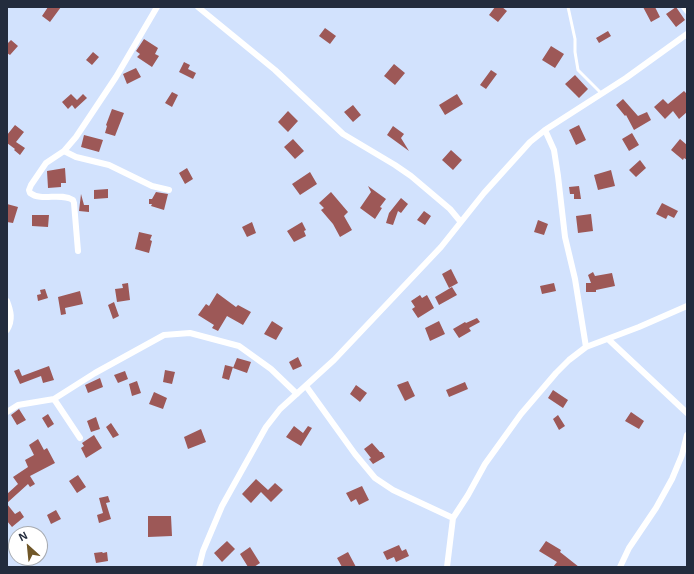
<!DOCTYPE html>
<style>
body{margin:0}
#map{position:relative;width:694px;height:574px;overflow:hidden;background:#d2e2fd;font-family:Helvetica,sans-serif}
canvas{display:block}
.frame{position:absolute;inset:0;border:8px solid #232c3d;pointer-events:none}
.north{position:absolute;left:8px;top:526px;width:40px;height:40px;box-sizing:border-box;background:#fff;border:1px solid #a7abb1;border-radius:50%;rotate:333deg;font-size:11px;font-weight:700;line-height:16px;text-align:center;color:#232c3d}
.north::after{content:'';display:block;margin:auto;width:14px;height:18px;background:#705728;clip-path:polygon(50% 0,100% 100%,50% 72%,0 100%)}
</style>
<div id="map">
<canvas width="694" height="574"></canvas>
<div class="frame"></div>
<div class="north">N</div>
</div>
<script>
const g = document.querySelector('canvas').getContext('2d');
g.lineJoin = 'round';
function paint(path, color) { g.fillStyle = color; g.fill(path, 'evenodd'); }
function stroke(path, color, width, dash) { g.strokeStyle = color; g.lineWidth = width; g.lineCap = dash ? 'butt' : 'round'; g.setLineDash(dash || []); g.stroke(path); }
paint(new Path2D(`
 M48,7H61L50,22L42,16Z
 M495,7H502L507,11L498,22L489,15Z
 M643,7H655L660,17L651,22Z
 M676,7L685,20L676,27L666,14Z
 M325,28L336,36L330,44L319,36Z
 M608,31L611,36L599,43L596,38Z
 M144,39L158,48L155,54L159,56L152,67L137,57L140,54L136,51Z
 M11,40L18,46L10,55L7,53V44Z
 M551,46L564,54L555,68L542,60Z
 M93,52L99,57L92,65L86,60Z
 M184,62L190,65L188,69L196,73L193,79L179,72Z
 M394,64L405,73L395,85L384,76Z
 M136,68L141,77L127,84L123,74Z
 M491,70L497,74L486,89L480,85Z
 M575,75L588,89L579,98L565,84Z
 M684,91L687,94V112L679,119L673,111L665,119L654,107L663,99L668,104Z
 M172,92L178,95L172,107L165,103Z
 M71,94L77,100L83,94L87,98L75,109L72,105L68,109L62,102Z
 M457,94L463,104L445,115L439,105Z
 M623,99L638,116L647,112L651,120L634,130L626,115L625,116L616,105Z
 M353,105L361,115L353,122L344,112Z
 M112,109L124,113L115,136L105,133L107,126L106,125Z
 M288,111L298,121L288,132L278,122Z
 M15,125L24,132L16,142L25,148L20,155L14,150L15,149L7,143V135Z
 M579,125L586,140L576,145L569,130Z
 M393,126L404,134L401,138L409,151L387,135Z
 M632,133L639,145L629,151L622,139Z
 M84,135L103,140L99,152L81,147Z
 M293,139L304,151L295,159L284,147Z
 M680,139L687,145V160L684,158L683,160L671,150Z
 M451,150L462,160L453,170L442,160Z
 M640,160L646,168L636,177L629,170Z
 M65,168L66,183H61V187L48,188L47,171Z
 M187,168L193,179L185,184L179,173Z
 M611,170L615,186L598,190L594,175Z
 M310,172L317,184L300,195L292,184Z
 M368,186L386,199L380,207L382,208L375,219L360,208L371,192Z
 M579,186L581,199H574V194H570L569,187Z
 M108,189V198L94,199V190Z
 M156,192L168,194L164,210L151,206L152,204H149V199H152Z
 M331,192L348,212L344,216L352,230L340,237L333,224L321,210L324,208L319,203Z
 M81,194L84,205H89V212L79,211Z
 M401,198L408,204L401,213L398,211L393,225L386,223L389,213Z
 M662,203L678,211L674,218L668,215L666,219L656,214Z
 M7,204L18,207L13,223L7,222Z
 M424,211L431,216L425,225L417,220Z
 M591,214L593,231L578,233L576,216Z
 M32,215H49L48,227L32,226Z
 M538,220L548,224L544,235L534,232Z
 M252,222L256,233L247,237L242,227Z
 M302,222L306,230L304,231L306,236L294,242L287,231Z
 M139,232L152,235L150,240L152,241L149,253L135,249Z
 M451,269L458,283L449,288L442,274Z
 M593,272L595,276L612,273L615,286L596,290V292H586V283H591L588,275Z
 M128,283L130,300L117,302L115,289L123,288L122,284Z
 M554,283L556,291L542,294L540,286Z
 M452,287L457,295L439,305L435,297Z
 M45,289L48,298L38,301L37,295L41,294L40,290Z
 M80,291L83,304L65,308L66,314L61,315L58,297Z
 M217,293L236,307L238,305L251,312L243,325L227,316L218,331L212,328L214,325L198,315L206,304L209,306Z
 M420,295L422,298L427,295L434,308L418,318L412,309L415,307L411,301Z
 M114,302L119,316L113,319L108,305Z
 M477,318L480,322L469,328L471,331L459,338L453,329L465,322L466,323Z
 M272,321L283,328L276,340L264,334Z
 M439,321L445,334L430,341L425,328Z
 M298,357L302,366L293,370L289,362Z
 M237,358L251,362L247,373L233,368Z
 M225,365L233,367L229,380L222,378Z
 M49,366L54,380L43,383L41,376L20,384L14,371L19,369L22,376Z
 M165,370L175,372L172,384L163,382Z
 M125,371L128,379L118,383L114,375Z
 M100,378L103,387L88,393L85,385Z
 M137,381L141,393L132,396L129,384Z
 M408,381L415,396L405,401L397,385Z
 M465,382L468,389L449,397L446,390Z
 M356,385L367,393L360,402L350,394Z
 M553,390L568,400L563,408L548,398Z
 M154,392L167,398L163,409L149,404Z
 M19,409L26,420L17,425L11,415Z
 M631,412L644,421L639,429L625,421Z
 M48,414L54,424L48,428L42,418Z
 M558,415L565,426L559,430L553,419Z
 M96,417L100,429L91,432L87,421Z
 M111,423L119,435L113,438L106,427Z
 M294,426L303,433L308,426L312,428L301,446L286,437Z
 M201,429L206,442L188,449L184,437Z
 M94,435L102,448L86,458L81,448L84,446L82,443Z
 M38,439L44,450L47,448L55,463L30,476L35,484L30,487L28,484L7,503V494L18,484L13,477L28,467L25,460L34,455L29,445Z
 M372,443L380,452H382L385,457L373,464L369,459L371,458L364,449Z
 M78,475L86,487L77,493L69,481Z
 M256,479L268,490L275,483L283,490L271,502L261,492L251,503L242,494Z
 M362,486L369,500L359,505L356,499L351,502L346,493Z
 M108,496L110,502L106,503L111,519L99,523L97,515L103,513L99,498Z
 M7,504L15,514L20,511L24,517L12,527L7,521Z
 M56,510L61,519L51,524L47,515Z
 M148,516H171L172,536L148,537Z
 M227,541L235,549L222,562L214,553Z
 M546,541L561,550L560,552L579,567H553L557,562L539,551Z
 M399,545L402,551L406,549L409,556L396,562L394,557L387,560L383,552Z
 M250,547L260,563L254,567H248L240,554Z
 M102,552L103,553L107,552L108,561L96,563L94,553Z
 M348,552L356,567H342L337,558Z`), '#9d5857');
stroke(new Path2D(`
 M568,7L575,39V52L578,70L601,93`), '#fff', 3);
stroke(new Path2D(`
 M198,7L275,70L343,134L395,165L411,176L450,209L460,221
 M684,7L687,11
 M545,130L554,150L558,176L565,237L575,279L586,347
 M64,151L76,157L109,165L152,186L169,190
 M78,251L74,203L73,200C60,192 42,202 30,193L29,190L31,185L46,163L64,151L76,137L116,77L157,7
 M7,301C11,311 13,320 7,330
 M608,339L687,413
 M306,386L355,454L375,478L393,490L453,518
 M54,399L80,438
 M7,412L18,405L54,399L95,373L164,335L190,333L239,346L271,369L297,394
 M199,567L203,551L222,506L266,427L280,409L334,360L441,247L484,193L530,142L545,130L626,78L687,34
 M447,567L453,518L468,495L485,464L521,414L556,373L569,360L586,347L639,327L687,306
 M620,567L629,548L656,508L672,479L682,455L687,435`), '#fff', 6);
</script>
